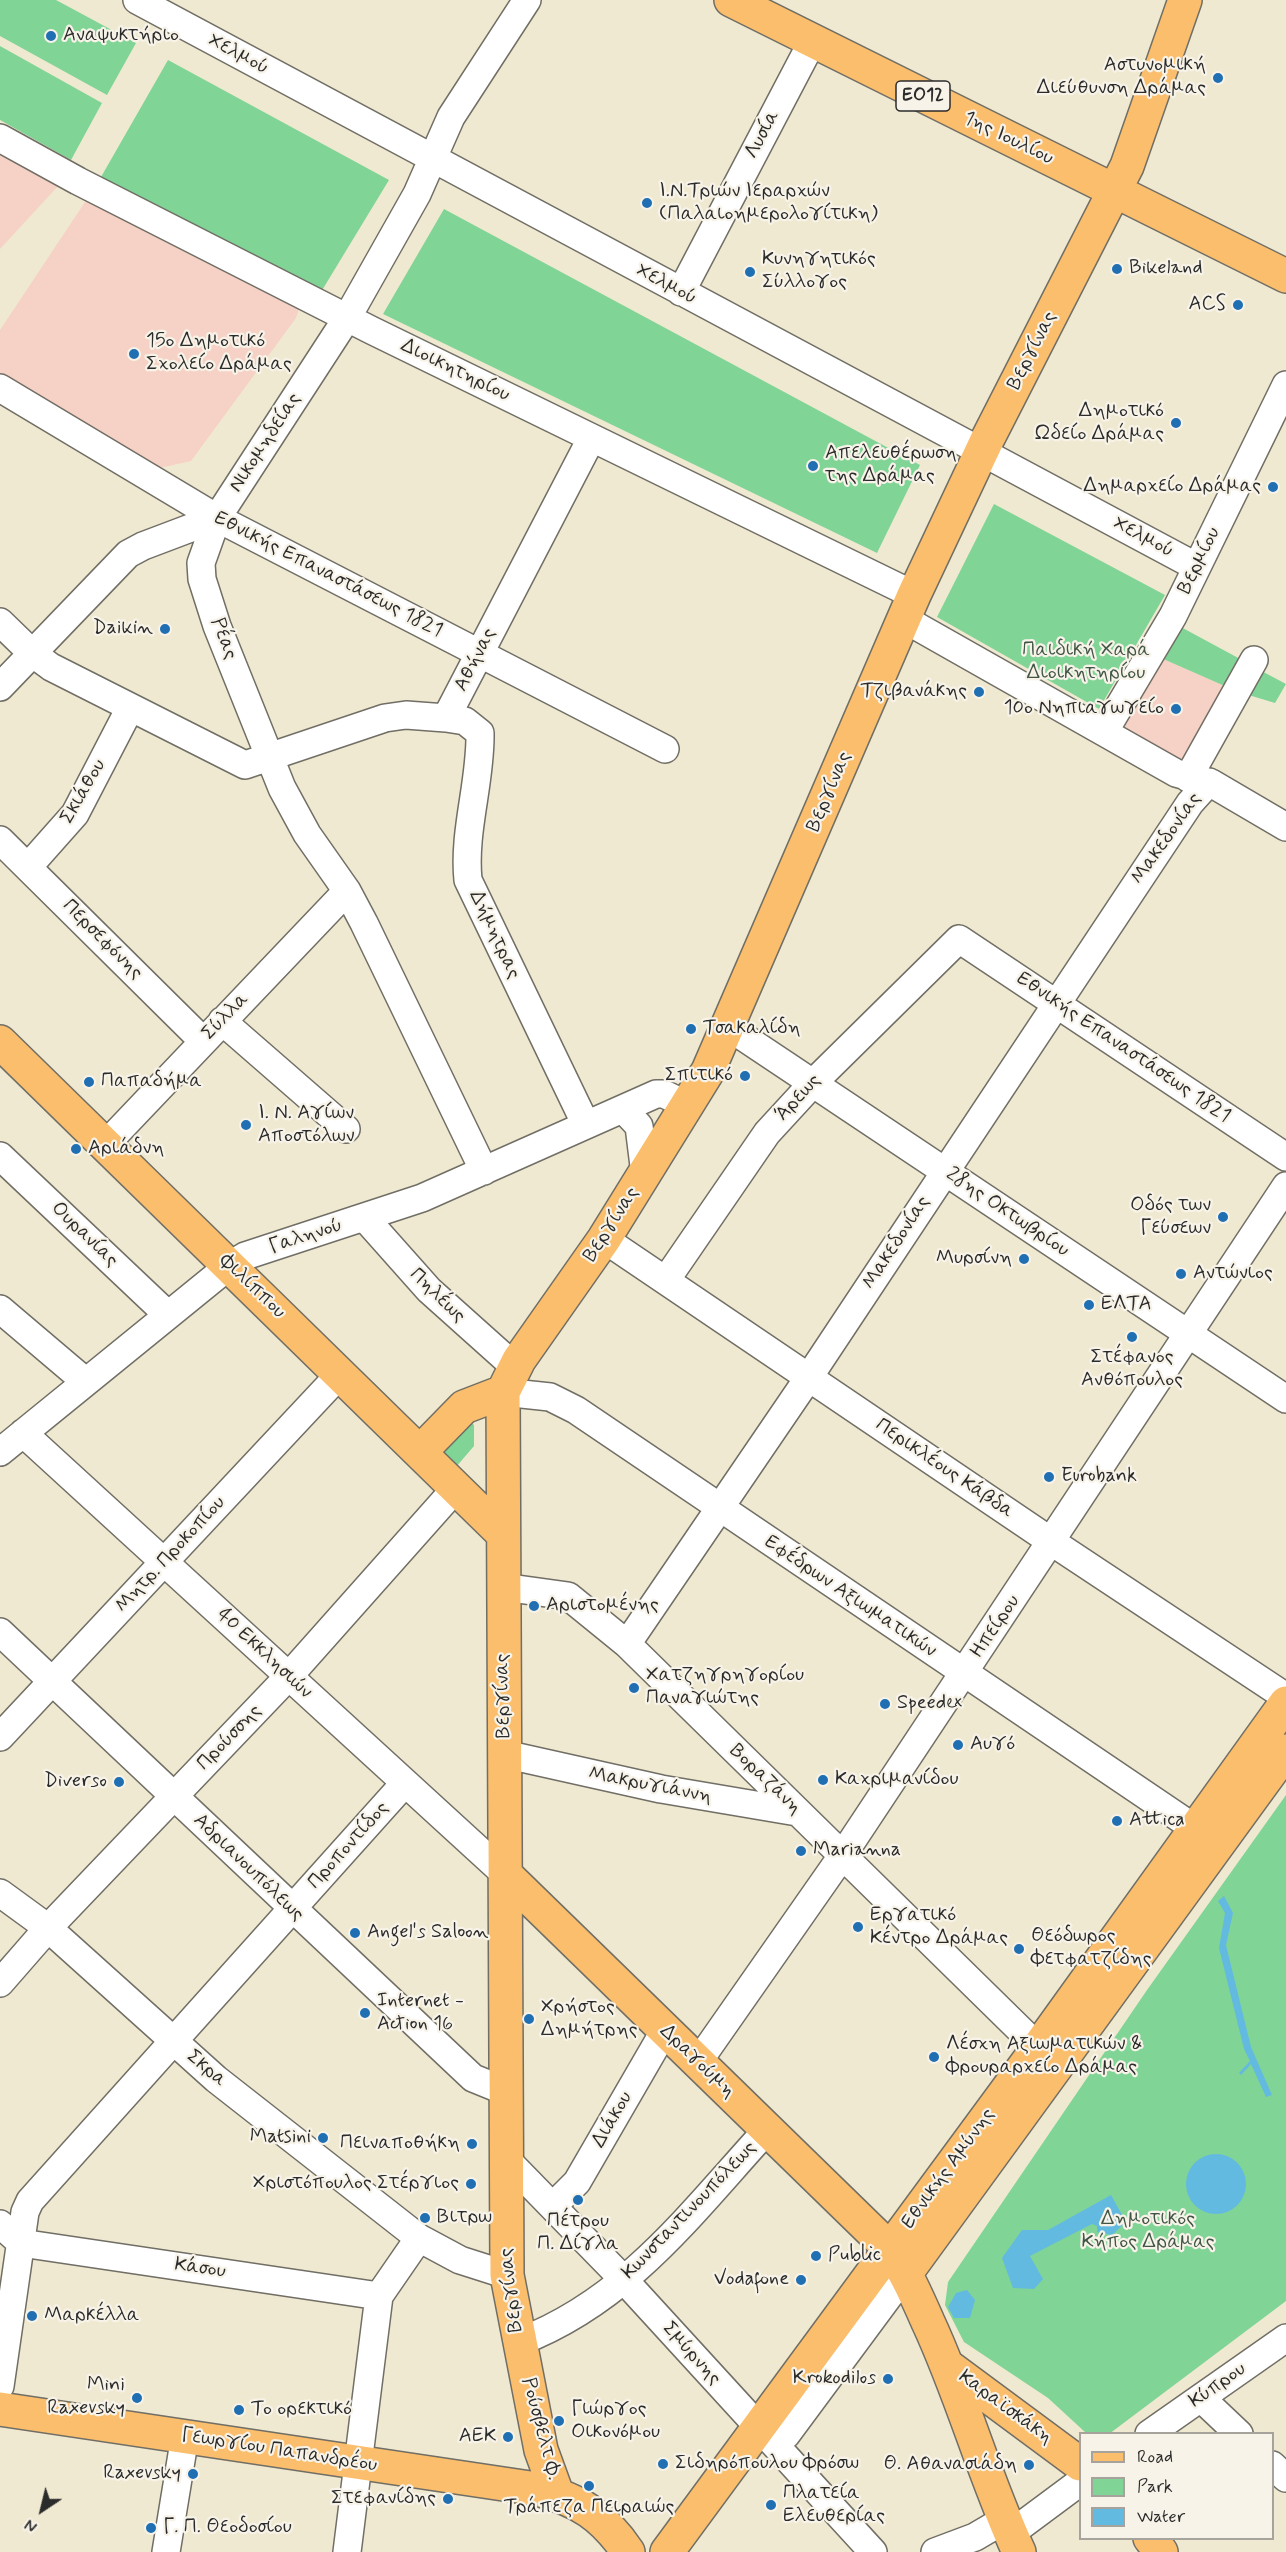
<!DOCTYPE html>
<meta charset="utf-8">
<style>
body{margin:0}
#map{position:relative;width:1286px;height:2552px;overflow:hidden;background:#f0e9d1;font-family:Mynerve,sans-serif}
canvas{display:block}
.legend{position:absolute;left:1079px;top:2432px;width:195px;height:108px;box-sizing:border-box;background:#f7f3e8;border:2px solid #a5a39c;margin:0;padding:8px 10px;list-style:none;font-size:18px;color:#2b2b2b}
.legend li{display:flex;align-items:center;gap:12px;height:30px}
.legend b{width:30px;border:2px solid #a5a39c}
.north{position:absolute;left:12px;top:2480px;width:60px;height:60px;-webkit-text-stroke:4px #f7f3e8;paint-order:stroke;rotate:215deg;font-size:16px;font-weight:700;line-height:24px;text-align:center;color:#2b2b2b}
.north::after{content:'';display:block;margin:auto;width:21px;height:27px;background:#2b2b2b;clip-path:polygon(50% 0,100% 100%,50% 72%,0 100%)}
</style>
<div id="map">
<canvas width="1286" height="2552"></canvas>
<ul class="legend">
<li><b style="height:8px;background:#fabe6d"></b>Road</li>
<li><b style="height:16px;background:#80d496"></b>Park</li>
<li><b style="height:16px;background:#63bae0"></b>Water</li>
</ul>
<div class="north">N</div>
</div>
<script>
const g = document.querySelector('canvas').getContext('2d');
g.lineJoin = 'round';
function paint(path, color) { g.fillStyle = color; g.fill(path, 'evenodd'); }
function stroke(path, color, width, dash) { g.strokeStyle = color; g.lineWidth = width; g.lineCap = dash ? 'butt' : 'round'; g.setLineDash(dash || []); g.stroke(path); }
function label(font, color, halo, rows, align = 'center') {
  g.font = font + ' Mynerve,sans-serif'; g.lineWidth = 4.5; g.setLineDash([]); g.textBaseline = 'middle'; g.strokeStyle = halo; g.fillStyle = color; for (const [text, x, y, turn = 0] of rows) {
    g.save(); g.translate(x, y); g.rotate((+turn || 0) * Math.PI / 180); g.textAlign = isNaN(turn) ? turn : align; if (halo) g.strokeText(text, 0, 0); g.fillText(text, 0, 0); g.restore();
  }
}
paint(new Path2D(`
 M0,151L60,184L0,249Z
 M87,199L300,306L296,318L191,461L146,471L0,379V330Z
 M1161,658L1232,689L1187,769L1119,729Z`), '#f6d1c5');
paint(new Path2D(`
 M0,0H56L136,43L107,95L0,36Z
 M0,46L102,103L71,160L0,120Z
 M168,60L389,180L321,292L101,177Z
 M444,209L920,465L877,553L383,314Z
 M994,504L1165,595L1099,709L937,617Z
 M1179,626L1242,660L1227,687L1161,658Z
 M1256,668L1286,684L1275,703L1242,693Z
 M465,1417L474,1425V1446L456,1467L436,1448Z
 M1286,1795V2301L1109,2434L1086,2433L1048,2398L964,2342L945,2305L948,2282L1147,1990Z`), '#80d496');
paint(new Path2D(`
 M1224,1896L1233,1913L1226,1945L1251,2047L1272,2095L1266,2097L1251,2064L1241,2075L1239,2073L1250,2061L1244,2049L1219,1948L1225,1913L1218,1901Z
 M1186 2184a30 30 0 1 1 60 0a30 30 0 1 1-60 0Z
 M1111,2195L1126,2222L1112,2235L1097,2232V2226L1092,2224L1030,2256L1043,2279L1034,2289L1013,2288L1002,2258L1022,2230H1048Z
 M967,2290L975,2300L970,2318H954L948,2307L956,2293Z`), '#63bae0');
const minor = new Path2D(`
 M137,0L1197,567
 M0,138L78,181L371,330L914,595
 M681,292L812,42
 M0,388L217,518L665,749
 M904,619L1176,773L1211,783L1286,827
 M0,622L32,653L51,667L245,765L385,718L406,715L446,718L591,439
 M0,687L128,554L143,546L217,518
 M446,718L465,721L480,733C481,782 463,831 468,880L586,1125
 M1104,732L1173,616L1286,385
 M1188,778L1254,660
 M0,840L203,1041
 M28,867L75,814L130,708
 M222,1021L346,1129
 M727,1026L1286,1399
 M623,1109L639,1126L645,1174
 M106,1144L347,891
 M0,1156L168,1315
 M484,1171L364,923L347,891L307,834L282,788L217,626L202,579L201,563L217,518L347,318L417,194L451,117L527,0
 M365,1218L429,1290L515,1367
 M604,1239L1052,1542L1286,1697
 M666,1280L767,1133L813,1083L959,939L1286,1157
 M0,1309L86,1382
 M503,1392L550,1397L576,1410L1212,1840
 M23,1433L505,1874
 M0,1452L230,1265L245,1256L422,1198L656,1094H664L689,1106
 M503,1587L568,1596L627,1644L1052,2061
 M0,1632L473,2078L505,2091
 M627,1644L809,1377L1190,803L1209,782
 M0,1737L341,1373
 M504,1754L661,1789L797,1812
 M0,1893L48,1928L216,2079L419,2238L460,2260L507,2275
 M0,1983L48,1928L288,1677L456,1488
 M698,2062L842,1856L1286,1186
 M505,2158L625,2281L873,2552
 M554,2205L577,2182L665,2030
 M0,2224L21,2243L379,2296
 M519,2342C627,2301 691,2213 767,2130
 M0,2386L25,2212L30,2201L404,1784
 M1201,2398L1239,2434
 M758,2428L786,2435L906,2273
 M1149,2434L1286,2338
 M1272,2465L1286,2478
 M1010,2534L1080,2482
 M166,2552L185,2436
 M347,2552L379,2296L419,2238
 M935,2552L975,2537L1004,2520`);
const major = new Path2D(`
 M731,0L1286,276
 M0,1042L502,1533
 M420,1452L464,1407L503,1392
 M505,1874L890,2249C906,2272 917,2297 928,2322C963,2397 984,2477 1019,2552
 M906,2273L1286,1751
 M949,2367L1080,2464
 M0,2409L537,2489C579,2500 603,2515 628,2552
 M557,2494L541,2450L507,2275L503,1392L519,1360L604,1239L708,1071L914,595L987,440L1127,166L1185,0
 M1150,2538L1161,2552
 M667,2552L1038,2048L1286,1703`);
stroke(minor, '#706e65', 30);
stroke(major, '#706e65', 36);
stroke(minor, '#fff', 27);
stroke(major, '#fabe6d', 33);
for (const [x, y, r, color] of [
 [51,36,6,"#1f6fb2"],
 [1218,78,6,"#1f6fb2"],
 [647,203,6,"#1f6fb2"],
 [1117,269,6,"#1f6fb2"],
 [750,272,6,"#1f6fb2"],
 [1238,305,6,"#1f6fb2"],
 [134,354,6,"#1f6fb2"],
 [1176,423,6,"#1f6fb2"],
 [813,466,6,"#1f6fb2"],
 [1273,487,6,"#1f6fb2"],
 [165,629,6,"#1f6fb2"],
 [979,692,6,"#1f6fb2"],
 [1176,709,6,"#1f6fb2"],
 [691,1029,6,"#1f6fb2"],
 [745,1076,6,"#1f6fb2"],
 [89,1082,6,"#1f6fb2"],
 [246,1125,6,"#1f6fb2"],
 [76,1149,6,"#1f6fb2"],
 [1223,1217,6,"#1f6fb2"],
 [1024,1259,6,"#1f6fb2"],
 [1181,1274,6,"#1f6fb2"],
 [1089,1305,6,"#1f6fb2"],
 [1132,1337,6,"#1f6fb2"],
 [1049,1477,6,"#1f6fb2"],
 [534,1606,6,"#1f6fb2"],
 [634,1688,6,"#1f6fb2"],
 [885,1704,6,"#1f6fb2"],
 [958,1745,6,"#1f6fb2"],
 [823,1780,6,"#1f6fb2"],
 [119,1782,6,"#1f6fb2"],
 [1117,1821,6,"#1f6fb2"],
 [801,1851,6,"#1f6fb2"],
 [858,1927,6,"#1f6fb2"],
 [355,1933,6,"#1f6fb2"],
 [1019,1949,6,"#1f6fb2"],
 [365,2013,6,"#1f6fb2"],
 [529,2019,6,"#1f6fb2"],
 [934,2057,6,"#1f6fb2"],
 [323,2138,6,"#1f6fb2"],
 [472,2144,6,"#1f6fb2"],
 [471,2184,6,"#1f6fb2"],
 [578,2200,6,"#1f6fb2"],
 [425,2218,6,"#1f6fb2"],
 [816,2256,6,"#1f6fb2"],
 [801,2280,6,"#1f6fb2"],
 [32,2316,6,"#1f6fb2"],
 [888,2379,6,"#1f6fb2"],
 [137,2398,6,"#1f6fb2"],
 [239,2410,6,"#1f6fb2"],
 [559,2421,6,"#1f6fb2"],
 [508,2437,6,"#1f6fb2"],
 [663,2464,6,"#1f6fb2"],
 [1029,2465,6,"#1f6fb2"],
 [193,2474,6,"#1f6fb2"],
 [589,2486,6,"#1f6fb2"],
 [448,2499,6,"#1f6fb2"],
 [771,2505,6,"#1f6fb2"],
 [151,2528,6,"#1f6fb2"]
]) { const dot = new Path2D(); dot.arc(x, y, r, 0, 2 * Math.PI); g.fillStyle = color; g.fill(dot); stroke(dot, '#f7f3e8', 2); }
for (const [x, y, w] of [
 [923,96,54]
]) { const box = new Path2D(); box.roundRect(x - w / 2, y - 15, w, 30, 4.5); g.fillStyle = '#f7f3e8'; g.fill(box); stroke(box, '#2b2b2b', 1.5); }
label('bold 18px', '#2b2b2b', null, [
 ["ΕΟ12",923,96]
]);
label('20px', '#2b2b2b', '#f7f3e8', [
 ["Αναψυκτήριο",63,36],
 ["Αστυνομική",1206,66,"right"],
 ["Διεύθυνση Δράμας",1206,89,"right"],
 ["Ι.Ν.Τριών Ιεραρχών",659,192],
 ["(Παλαιοημερολογίτικη)",659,215],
 ["Κυνηγητικός",762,260],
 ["Σύλλογος",762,283],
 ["Bikeland",1129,269],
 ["ACS",1226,305,"right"],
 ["15ο Δημοτικό",146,342],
 ["Σχολείο Δράμας",146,365],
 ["Δημοτικό",1164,412,"right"],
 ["Ωδείο Δράμας",1164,435,"right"],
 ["Απελευθέρωση",825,454],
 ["της Δράμας",825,477],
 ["Δημαρχείο Δράμας",1261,487,"right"],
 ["Daikin",153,629,"right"],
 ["Τζιβανάκης",967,692,"right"],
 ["10ο Νηπιαγωγείο",1164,709,"right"],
 ["Τσακαλίδη",703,1029],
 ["Σπιτικό",733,1076,"right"],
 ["Παπαδήμα",101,1082],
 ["Ι. Ν. Αγίων",258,1114],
 ["Αποστόλων",258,1137],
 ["Αριάδνη",88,1149],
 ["Οδός των",1211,1206,"right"],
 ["Γεύσεων",1211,1229,"right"],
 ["Μυρσίνη",1012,1259,"right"],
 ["Αντώνιος",1193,1274],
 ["ΕΛΤΑ",1101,1305],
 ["Στέφανος",1132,1358,"center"],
 ["Ανθόπουλος",1132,1381,"center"],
 ["Eurobank",1061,1477],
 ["Αριστομένης",546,1606],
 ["Χατζηγρηγορίου",646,1676],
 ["Παναγιώτης",646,1699],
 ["Speedex",897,1704],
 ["Αυγό",970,1745],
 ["Καχριμανίδου",835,1780],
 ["Diverso",107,1782,"right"],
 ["Attica",1129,1821],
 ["Marianna",813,1851],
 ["Εργατικό",870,1916],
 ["Κέντρο Δράμας",870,1939],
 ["Angel's Saloon",367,1933],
 ["Θεόδωρος",1031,1937],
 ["Φετφατζίδης",1031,1960],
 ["Internet -",377,2002],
 ["Action 16",377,2025],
 ["Χρήστος",541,2008],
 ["Δημήτρης",541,2031],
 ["Λέσχη Αξιωματικών &",946,2045],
 ["Φρουραρχείο Δράμας",946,2068],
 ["Matsini",311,2138,"right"],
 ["Πειναποθήκη",460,2144,"right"],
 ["Χριστόπουλος Στέργιος",459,2184,"right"],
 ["Βιτρω",437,2218],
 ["Πέτρου",578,2222,"center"],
 ["Π. Δίγλα",578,2245,"center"],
 ["Public",828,2256],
 ["Vodafone",789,2280,"right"],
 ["Μαρκέλλα",44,2316],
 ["Krokodilos",876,2379,"right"],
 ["Mini",125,2386,"right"],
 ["Raxevsky",125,2409,"right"],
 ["Το ορεκτικό",251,2410],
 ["Γιώργος",571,2410],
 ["Οικονόμου",571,2433],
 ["ΑΕΚ",496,2437,"right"],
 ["Σιδηρόπουλου Φρόσω",675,2464],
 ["Θ. Αθανασιάδη",1017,2465,"right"],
 ["Raxevsky",181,2474,"right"],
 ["Πλατεία",783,2494],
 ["Ελευθερίας",783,2517],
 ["Στεφανίδης",436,2499,"right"],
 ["Τράπεζα Πειραιώς",589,2508,"center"],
 ["Γ. Π. Θεοδοσίου",163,2528]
], 'left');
label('20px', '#2b2b2b', '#f7f3e8', [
 ["Χελμού",238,55,28],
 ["Λυσία",763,135,-62],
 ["1ης Ιουλίου",1008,139,26],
 ["Χελμού",666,285,28],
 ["Βεργίνας",1033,351,-63],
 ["Διοικητηρίου",455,371,26],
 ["Νικομηδείας",266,443,-57],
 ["Χελμού",1143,538,28],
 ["Βερμίου",1200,561,-64],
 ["Εθνικής Επαναστάσεως 1821",328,575,27],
 ["Ρέας",223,639,69],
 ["Αθήνας",476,660,-63],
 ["Σκιάθου",84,792,-60],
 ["Βεργίνας",830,792,-67],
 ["Μακεδονίας",1167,839,-55],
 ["Δήμητρας",494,935,65],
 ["Περσεφόνης",102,940,45],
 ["Σύλλα",226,1017,-46],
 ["Εθνικής Επαναστάσεως 1821",1123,1048,34],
 ["Άρεως",799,1098,-47],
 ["28ης Οκτωβρίου",1007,1213,34],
 ["Βεργίνας",612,1225,-57],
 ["Ουρανίας",84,1235,44],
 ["Γαληνού",306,1237,-18],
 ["Μακεδονίας",897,1243,-57],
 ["Φιλίππου",252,1287,44],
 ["Πηλέως",437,1296,44],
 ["Περικλέους Κάβδα",944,1469,34],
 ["Μητρ. Προκοπίου",171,1555,-47],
 ["Εφέδρων Αξιωματικών",850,1597,34],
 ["Ηπείρου",996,1627,-56],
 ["40 Εκκλησιών",264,1654,43],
 ["Βεργίνας",504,1696,-91],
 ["Προύσσης",230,1738,-46],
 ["Βοραζάνη",765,1780,44],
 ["Μακρυγιάννη",650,1786,11],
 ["Προποντίδος",349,1846,-48],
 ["Αδριανουπόλεως",248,1868,44],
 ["Δραγούμη",697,2062,44],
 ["Σκρα",206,2069,40],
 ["Διάκου",613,2120,-60],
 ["Εθνικής Αμύνης",949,2169,-54],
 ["Κωνσταντινουπόλεως",690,2211,-46],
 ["Κάσου",200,2269,8],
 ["Βεργίνας",512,2290,-97],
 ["Σμύρνης",691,2354,48],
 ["Κύπρου",1218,2386,-35],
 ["Καραϊσκάκη",1005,2408,36],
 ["Ρούσβελτ Φ.",540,2429,75],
 ["Γεωργίου Παπανδρέου",279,2451,9]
]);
label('20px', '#405546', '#f7f3e8', [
 ["Παιδική Χαρά",1086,651],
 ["Διοικητηρίου",1086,674],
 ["Δημοτικός",1148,2220],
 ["Κήπος Δράμας",1148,2243]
]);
</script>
